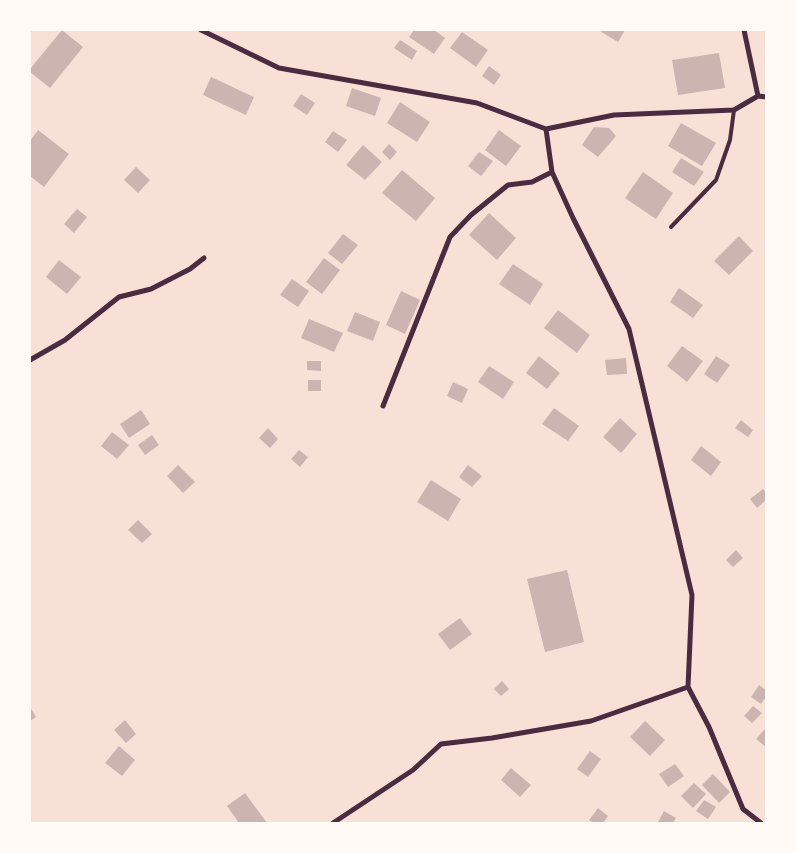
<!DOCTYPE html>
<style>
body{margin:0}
#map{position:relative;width:796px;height:853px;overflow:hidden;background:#f7e1d7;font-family:"Times New Roman",serif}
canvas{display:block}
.frame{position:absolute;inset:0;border:31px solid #fffaf5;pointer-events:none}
</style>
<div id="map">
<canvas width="796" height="853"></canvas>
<div class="frame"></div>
</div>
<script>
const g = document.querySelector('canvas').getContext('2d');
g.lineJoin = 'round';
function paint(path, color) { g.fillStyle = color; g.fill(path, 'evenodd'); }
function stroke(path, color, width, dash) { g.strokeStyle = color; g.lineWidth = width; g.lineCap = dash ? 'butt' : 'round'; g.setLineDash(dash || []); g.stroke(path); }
paint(new Path2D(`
 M62,30L83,47L50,88L30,72V69Z
 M414,30H434L445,38L434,54L409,37Z
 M598,30H625L618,42Z
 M462,32L488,50L476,67L450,48Z
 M400,40L417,51L412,60L394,48Z
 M719,53L725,88L678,95L672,60Z
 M489,66L501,75L494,85L482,76Z
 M211,77L254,97L246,115L203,95Z
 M352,88L381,98L375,116L346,106Z
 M301,94L315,103L307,115L293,106Z
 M400,102L430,122L417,142L387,123Z
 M681,123L716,143L702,166L668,146Z
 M594,127L609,128L616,136L598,157L582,145Z
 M38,130L69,154L44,187L30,176V141Z
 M499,130L521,146L506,166L485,150Z
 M333,131L347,140L338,152L325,142Z
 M389,144L397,152L390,160L382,152Z
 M363,145L382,162L365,180L346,165Z
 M479,152L493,161L481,176L468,166Z
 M681,158L704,172L694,186L672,172Z
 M136,167L150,180L138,193L124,180Z
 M402,170L435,198L416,221L382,193Z
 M643,172L673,193L656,219L625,198Z
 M77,209L87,217L74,233L64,224Z
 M489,213L516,238L497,260L469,235Z
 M343,234L358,245L342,264L328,253Z
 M739,236L753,251L729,275L714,261Z
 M324,258L340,270L322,294L306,282Z
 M59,260L81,277L67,294L46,277Z
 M513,264L543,284L530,305L499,284Z
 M292,279L309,291L298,307L280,295Z
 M679,288L703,305L693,318L670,302Z
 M401,291L420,300L405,334L386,325Z
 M558,310L590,335L577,353L544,328Z
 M355,312L380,322L373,341L347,331Z
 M309,319L343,333L334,352L301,338Z
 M682,346L703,361L687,382L667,366Z
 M539,356L560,373L547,389L526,373Z
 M716,356L730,365L717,383L704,374Z
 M626,358L627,374L607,375L605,360Z
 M307,361H321V371L307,370Z
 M489,366L514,382L503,399L478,382Z
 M308,380H321V391H308Z
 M453,382L468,389L462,403L447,396Z
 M554,408L579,426L568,441L542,424Z
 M141,410L150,424L129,438L120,424Z
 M620,418L637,434L621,453L603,437Z
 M741,420L753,430L748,437L735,428Z
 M268,428L278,439L270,448L259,438Z
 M112,432L129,445L117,459L101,446Z
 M152,435L159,445L145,455L138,445Z
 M701,446L721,462L711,476L691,460Z
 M299,450L308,457L300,467L291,459Z
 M178,465L195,482L183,493L167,476Z
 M468,465L482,476L472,487L459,477Z
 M431,480L461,499L448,521L417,502Z
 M763,489L766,492V500L757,508L750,499Z
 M138,520L152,534L142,543L128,530Z
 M736,550L743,558L733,567L726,560Z
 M567,570L584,642L545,652L527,579Z
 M460,618L472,634L450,650L438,634Z
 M502,681L509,689L501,696L494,689Z
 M759,685L766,690V697L761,704L751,697Z
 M753,706L762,713L752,723L744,716Z
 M30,707L36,717L30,721Z
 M125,720L136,734L126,743L114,730Z
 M645,721L665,740L650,756L630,737Z
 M766,728V747L756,739Z
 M119,746L135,760L122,776L105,763Z
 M590,751L601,759L588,777L577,769Z
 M675,764L684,776L668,787L659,774Z
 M511,768L531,785L520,797L501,780Z
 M713,774L730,792L719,803L702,785Z
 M694,783L706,794L693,808L681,796Z
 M245,793L267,823H239L227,806Z
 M704,800L716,807L708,819L696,811Z
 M598,808L608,816L603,823H594L589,820Z
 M664,811L676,818L673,823L658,822Z`), '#ccb4b1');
stroke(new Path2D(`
 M671,227L716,180L730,140L734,110`), '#4a2c40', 4);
stroke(new Path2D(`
 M201,30L279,68L477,103L546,129L552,172L573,218L629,329L692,595L688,687L709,727L743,809L761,823
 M744,30L758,96
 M546,129L614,115L734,110L758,96L766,97
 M30,360L65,340L119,297L151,289L190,269L204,258
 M383,406L450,237L471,215L508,185L532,182L552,172
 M333,823L413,770L441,744L492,738L591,721L688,687`), '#4a2c40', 5);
</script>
